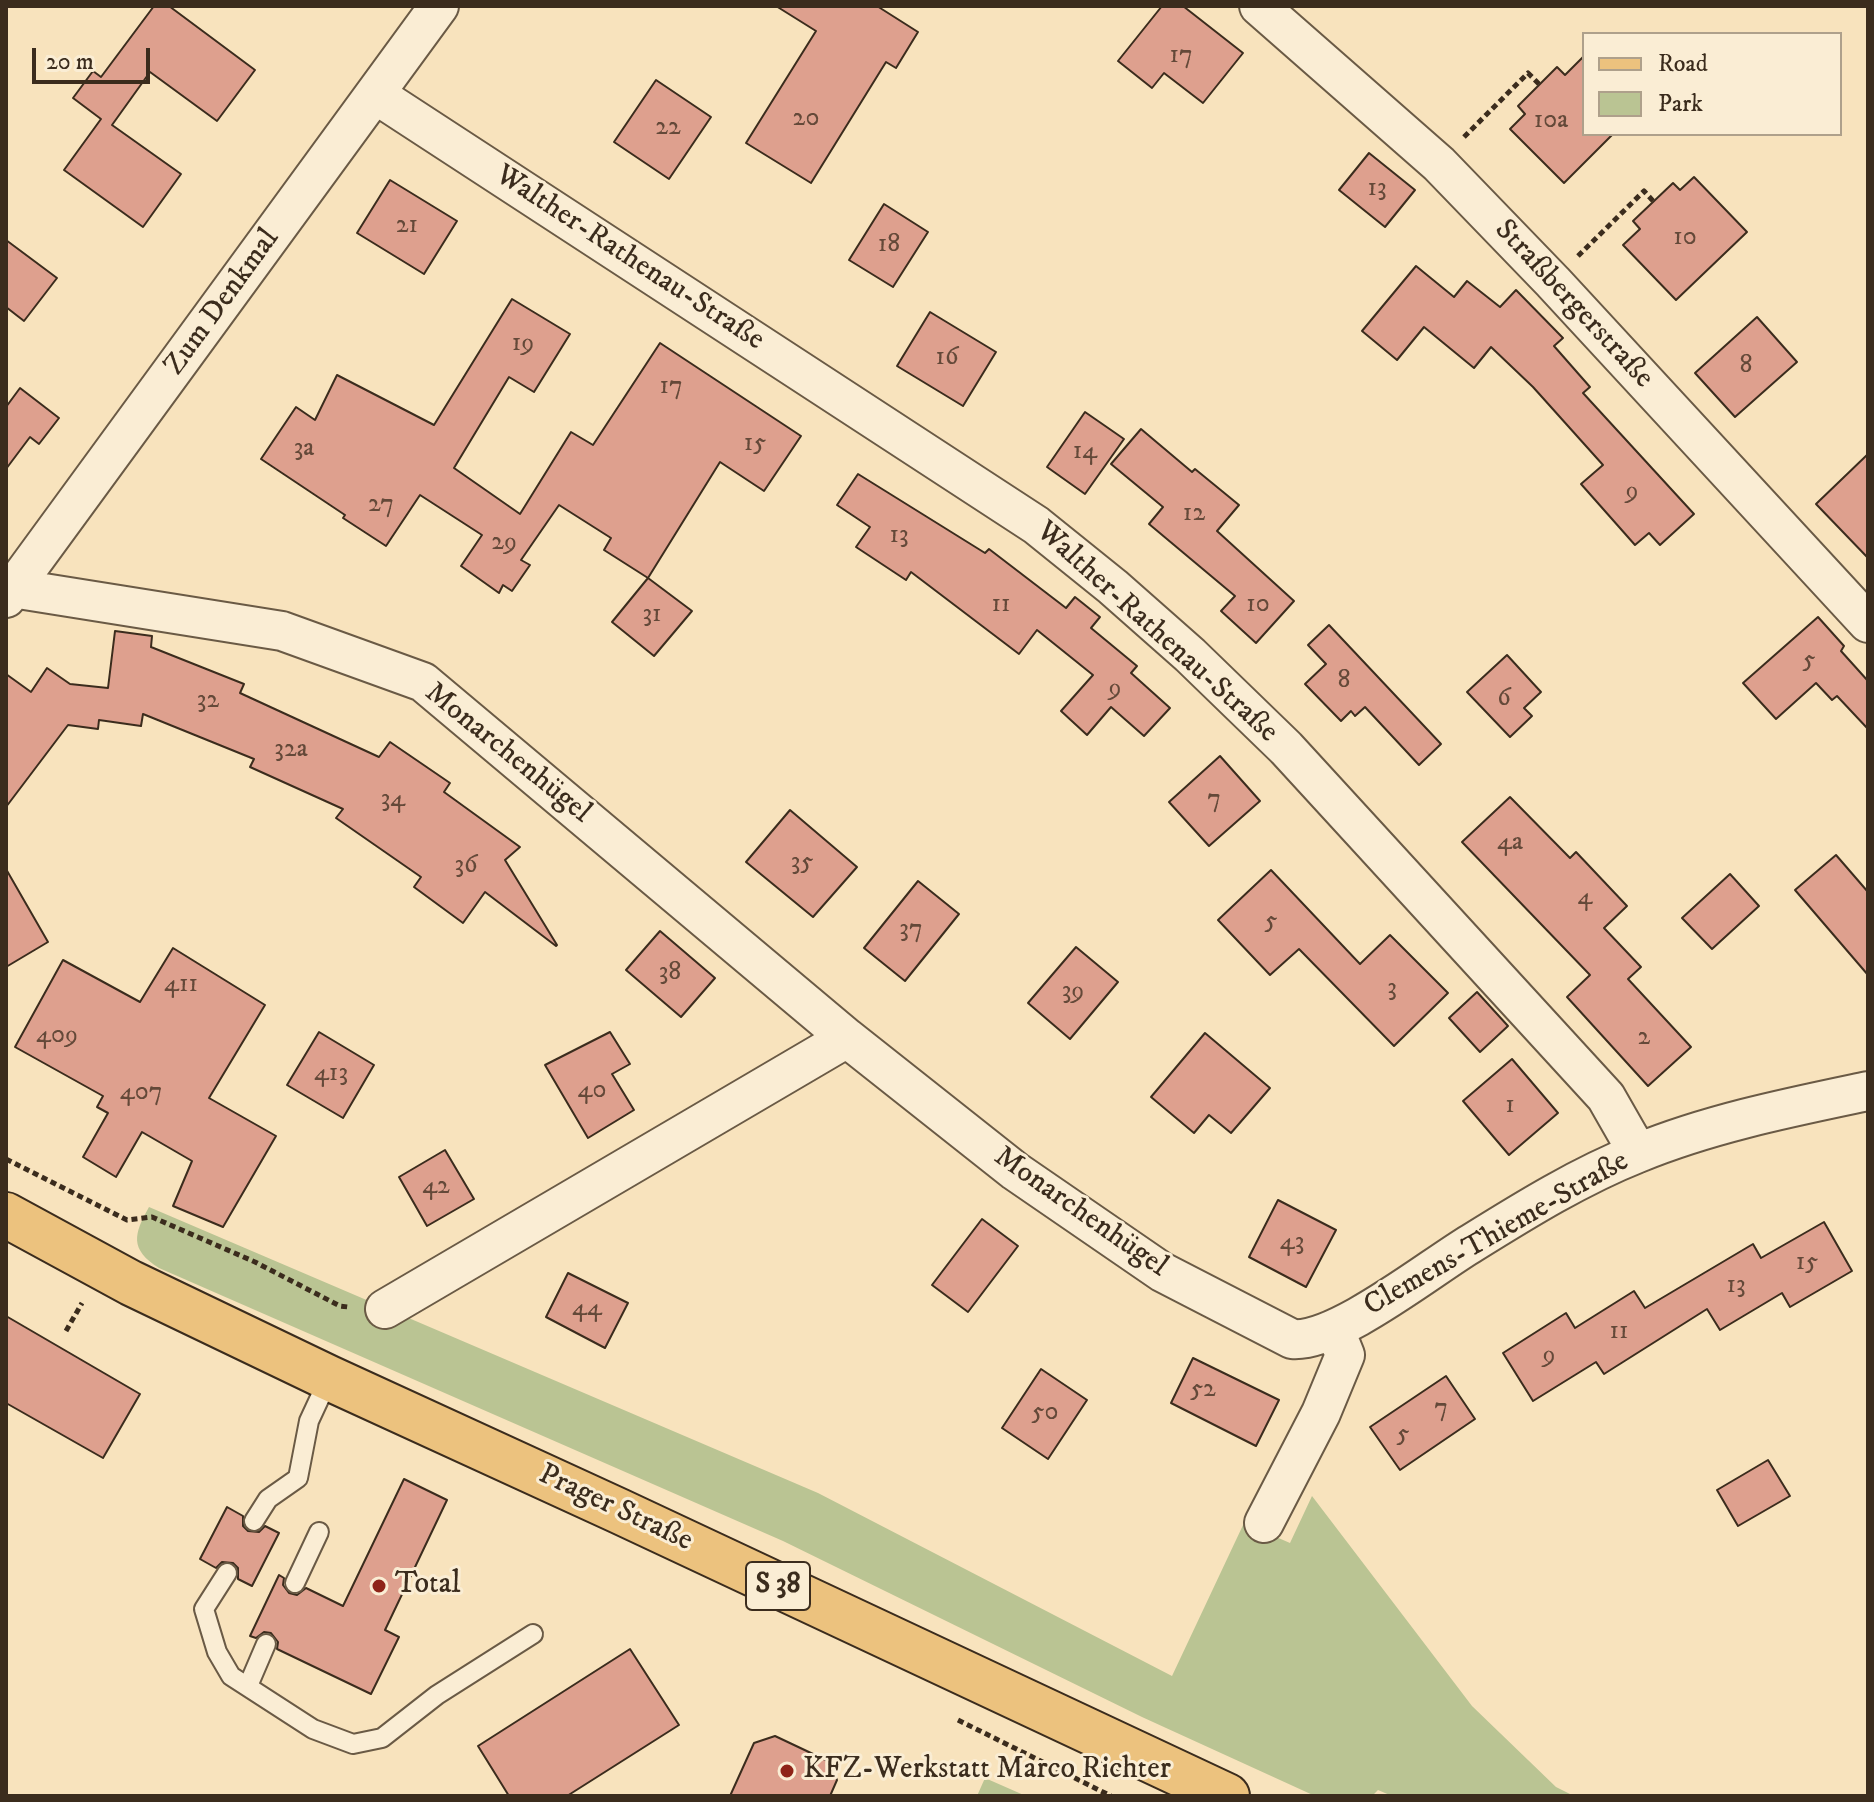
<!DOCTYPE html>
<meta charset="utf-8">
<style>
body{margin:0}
#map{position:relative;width:1874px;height:1802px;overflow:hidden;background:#f8e3bd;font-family:"IM FELL DW Pica",serif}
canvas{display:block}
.frame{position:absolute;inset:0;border:8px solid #3b2c1d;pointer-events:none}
.legend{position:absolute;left:1582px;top:32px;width:260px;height:104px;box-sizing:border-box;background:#faedd4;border:2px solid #aea08b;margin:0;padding:10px 14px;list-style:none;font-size:24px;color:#3b2c1d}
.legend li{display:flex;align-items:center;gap:16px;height:40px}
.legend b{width:40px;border:2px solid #aea08b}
.scale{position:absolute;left:32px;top:48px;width:118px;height:36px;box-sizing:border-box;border:4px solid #3b2c1d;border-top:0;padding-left:10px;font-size:24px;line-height:28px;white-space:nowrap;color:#3b2c1d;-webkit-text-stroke:6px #faedd4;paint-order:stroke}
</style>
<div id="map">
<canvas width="1874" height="1802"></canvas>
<div class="frame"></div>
<ul class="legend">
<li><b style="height:10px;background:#ecc27e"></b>Road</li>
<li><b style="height:22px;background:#bac493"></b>Park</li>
</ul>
<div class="scale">20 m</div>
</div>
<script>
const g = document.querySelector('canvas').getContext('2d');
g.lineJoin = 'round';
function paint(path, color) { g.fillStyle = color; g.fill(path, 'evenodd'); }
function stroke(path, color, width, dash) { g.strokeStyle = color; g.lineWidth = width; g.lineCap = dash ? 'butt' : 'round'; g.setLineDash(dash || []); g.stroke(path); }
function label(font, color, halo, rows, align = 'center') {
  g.font = font + ' "IM FELL DW Pica",serif'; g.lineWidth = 6; g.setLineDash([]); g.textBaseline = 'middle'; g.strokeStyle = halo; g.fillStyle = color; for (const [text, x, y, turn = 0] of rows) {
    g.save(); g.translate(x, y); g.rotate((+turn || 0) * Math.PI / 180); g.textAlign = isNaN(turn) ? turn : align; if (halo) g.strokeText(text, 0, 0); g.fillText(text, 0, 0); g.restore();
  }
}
paint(new Path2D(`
 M149,1207L818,1493L1172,1676L1244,1523L1290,1543L1312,1496L1472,1706L1556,1787L1574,1796H1392L1378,1790L1372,1796H1315L1142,1717L783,1541L159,1268C129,1249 134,1234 149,1207Z
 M985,1778L1026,1796H977Z`), '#bac493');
const building = new Path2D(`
 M154,6H169L255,70L217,121L150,72L112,125L181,174L143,227L64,170L101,119L73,98L93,71L101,77Z
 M776,6H877L918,32L896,68L886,62L811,183L746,143L816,31Z
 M1162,6H1183L1243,53L1203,103L1164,73L1152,88L1118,61Z
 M1584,56V134H1613L1564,183L1510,129L1525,114L1518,106L1557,67L1565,75Z
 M656,80L711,117L669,179L614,142Z
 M1369,153L1415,190L1385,227L1339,190Z
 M1694,177L1747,232L1676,300L1623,245L1640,229L1633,221L1673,183L1680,190Z
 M390,180L457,221L424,274L357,233Z
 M884,204L928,232L893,287L849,260Z
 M6,240L57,278L24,321L6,307Z
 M1416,266L1454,297L1467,281L1500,307L1516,290L1563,338L1554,346L1590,387L1583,393L1694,514L1660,545L1649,533L1635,545L1581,484L1603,465L1533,387L1491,347L1474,368L1424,327L1397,360L1362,331Z
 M512,299L570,334L534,392L509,377L454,468L520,514L571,432L593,445L660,343L801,436L764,491L720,462L648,578L604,550L611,538L559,505L521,560L530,565L512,591L503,585L499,593L461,566L482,535L420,495L386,546L343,518L345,515L261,459L296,407L315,420L337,375L434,425Z
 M930,312L996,352L963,406L897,366Z
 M1757,317L1797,362L1735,417L1695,373Z
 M20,388L59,418L39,444L30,437L6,469V407Z
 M1085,412L1124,439L1085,494L1047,467Z
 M1141,429L1192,472L1195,469L1239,505L1217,531L1294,601L1256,643L1221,611L1235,596L1149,524L1163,507L1111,464Z
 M1868,454V558L1816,504Z
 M858,474L985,553L989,549L1066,608L1075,597L1100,617L1091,628L1137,666L1131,673L1170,708L1144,736L1111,707L1087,735L1061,711L1093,675L1037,630L1019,654L911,572L906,580L856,547L870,527L837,505Z
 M648,578L692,611L654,656L612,622Z
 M1818,617L1844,646L1841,651L1868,681V729L1837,696L1832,700L1816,683L1776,719L1743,683Z
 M1329,625L1441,744L1419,765L1365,707L1355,716L1351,711L1341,721L1305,684L1326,664L1308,645Z
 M115,631L152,636L151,647L244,684L240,693L379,757L390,742L450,783L444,792L520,847L505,860L557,945L556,946L485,892L463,923L414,887L421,877L336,818L343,809L250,767L254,759L143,714L141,726L99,720L98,729L68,725L6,807V674L31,692L47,668L70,684L108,688Z
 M1507,655L1541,692L1524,708L1532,716L1510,737L1467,692Z
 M1220,756L1260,801L1209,846L1169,802Z
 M1510,797L1570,858L1576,852L1627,906L1604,928L1641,967L1628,979L1691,1047L1648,1086L1567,997L1590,975L1462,842Z
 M790,810L857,867L813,917L746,862Z
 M1836,855L1868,892V975L1795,890Z
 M6,869L48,942L6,967Z
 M1271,870L1360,964L1390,935L1448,993L1394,1046L1299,949L1270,975L1218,920Z
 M1730,874L1759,906L1712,949L1682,918Z
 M918,881L959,914L905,981L864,948Z
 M660,931L715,978L681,1017L626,970Z
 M1076,947L1118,982L1070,1039L1028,1003Z
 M173,948L265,1005L209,1098L276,1136L223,1227L173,1206L192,1161L142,1132L116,1177L83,1157L108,1113L97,1107L103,1096L15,1047L63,960L140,1002Z
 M1477,992L1508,1026L1480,1052L1449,1018Z
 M319,1032L374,1065L343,1118L287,1085Z
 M610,1032L630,1064L612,1074L634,1110L588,1138L545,1065Z
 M1205,1033L1270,1088L1231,1133L1209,1115L1194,1133L1151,1097Z
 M1512,1059L1558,1113L1509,1155L1463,1101Z
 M445,1150L474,1199L427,1226L399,1177Z
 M1278,1200L1336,1230L1306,1287L1249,1257Z
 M982,1219L1018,1246L968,1312L932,1285Z
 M1824,1222L1852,1271L1790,1307L1782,1293L1720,1330L1707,1309L1604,1374L1596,1362L1533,1401L1503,1353L1566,1313L1575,1328L1634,1291L1645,1308L1753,1244L1761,1258Z
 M568,1273L628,1303L605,1348L546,1317Z
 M6,1316L140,1394L103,1458L6,1403Z
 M1193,1358L1279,1400L1256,1446L1171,1403Z
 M1041,1369L1087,1400L1048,1459L1002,1428Z
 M1446,1376L1475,1419L1400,1470L1370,1427Z
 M1768,1460L1790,1496L1738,1526L1717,1490Z
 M404,1479L447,1500L385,1630L399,1637L371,1694L277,1649L278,1642L271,1633L264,1632L256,1638L250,1636L279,1575L284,1578L283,1585L289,1593L297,1595L306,1588L343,1606Z
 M227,1507L243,1516V1526L248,1531L259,1532L265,1526L279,1533L252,1586L238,1579V1568L233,1563L222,1562L216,1568L200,1559Z
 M630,1649L679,1725L567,1796H509L478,1746Z
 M775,1736L830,1762L837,1780L830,1796H730L754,1743Z`);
paint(building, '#dea08e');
stroke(building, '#3b2c1d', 2);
const service = new Path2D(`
 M254,1521L268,1499L298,1478L309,1421L329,1378
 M227,1573L204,1609L217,1652L231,1676L313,1729L353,1744L382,1738L437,1695L533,1634
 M295,1583L319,1532
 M248,1686L266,1644`);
const minor = new Path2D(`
 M1259,6L1439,164L1553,282L1868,623
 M375,94L1036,525L1113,587L1190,655L1286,748L1606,1097L1638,1153
 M6,587L282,631L423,682L847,1038L1015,1171L1162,1272L1292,1339C1337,1343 1430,1268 1472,1243C1525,1210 1580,1176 1638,1153C1711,1123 1792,1107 1868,1091
 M6,598L439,6
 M385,1309L847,1038
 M1264,1523L1321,1413L1345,1355L1335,1330`);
const primary = new Path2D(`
 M6,1215L131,1283L329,1378L619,1511L1227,1796`);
stroke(service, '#6a5a45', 22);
stroke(minor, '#6a5a45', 42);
stroke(primary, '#3b2c1d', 48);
stroke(new Path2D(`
 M1464,137L1528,73L1540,85
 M1578,256L1644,191L1654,202
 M6,1159L127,1220L152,1217L255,1262L340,1306L348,1307
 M66,1331L82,1303
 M958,1720L1111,1796`), '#3b2c1d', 5, [6, 4]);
stroke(service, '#faedd4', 18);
stroke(minor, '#faedd4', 38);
stroke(primary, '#ecc27e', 44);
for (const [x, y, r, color] of [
 [379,1586,8,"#8f2418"],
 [787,1771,8,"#8f2418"]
]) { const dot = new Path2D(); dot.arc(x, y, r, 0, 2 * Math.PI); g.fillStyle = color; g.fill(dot); stroke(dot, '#faedd4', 3); }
label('26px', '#644939', null, [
 ["17",1181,57],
 ["20",806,120],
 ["10a",1551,122],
 ["22",668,129],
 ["13",1377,190],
 ["21",407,227],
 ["10",1685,239],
 ["18",889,246],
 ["19",523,345],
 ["16",947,359],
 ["8",1746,367],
 ["17",671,388],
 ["15",755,445],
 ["3a",304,450],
 ["14",1085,453],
 ["9",1632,493],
 ["27",381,506],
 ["12",1194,515],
 ["13",899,537],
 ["29",504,544],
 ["11",1001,606],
 ["10",1258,606],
 ["31",652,616],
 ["5",1809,662],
 ["8",1344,682],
 ["9",1115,690],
 ["6",1504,700],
 ["32",208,702],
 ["32a",291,751],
 ["34",393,801],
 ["7",1214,801],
 ["4a",1510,844],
 ["35",802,864],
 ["36",466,867],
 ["4",1585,899],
 ["5",1271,923],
 ["37",911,931],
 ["38",670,974],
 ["411",181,986],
 ["3",1392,990],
 ["39",1073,993],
 ["409",57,1037],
 ["2",1644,1039],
 ["413",331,1075],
 ["40",592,1092],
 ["407",141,1094],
 ["1",1510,1107],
 ["42",436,1188],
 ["43",1292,1244],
 ["15",1807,1264],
 ["13",1736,1287],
 ["44",587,1310],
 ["11",1619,1333],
 ["9",1549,1357],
 ["52",1203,1391],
 ["7",1441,1410],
 ["50",1045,1414],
 ["5",1403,1436]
]);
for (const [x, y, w] of [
 [778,1586,64]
]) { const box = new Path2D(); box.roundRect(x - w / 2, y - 24, w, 48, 6); g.fillStyle = '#faedd4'; g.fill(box); stroke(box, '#3b2c1d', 2); }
label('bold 28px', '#3b2c1d', null, [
 ["S 38",778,1586]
]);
label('30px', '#3b2c1d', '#faedd4', [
 ["Walther-Rathenau-Straße",629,259,33],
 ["Zum Denkmal",223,303,-54],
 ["Straßbergerstraße",1573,305,47],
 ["Walther-Rathenau-Straße",1156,633,42],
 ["Monarchenhügel",507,754,39],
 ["Monarchenhügel",1080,1213,35],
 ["Clemens-Thieme-Straße",1497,1235,-30],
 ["Prager Straße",615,1509,25]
]);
label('30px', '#3b2c1d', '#faedd4', [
 ["Total",395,1586],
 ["KFZ-Werkstatt Marco Richter",803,1771]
], 'left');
</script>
